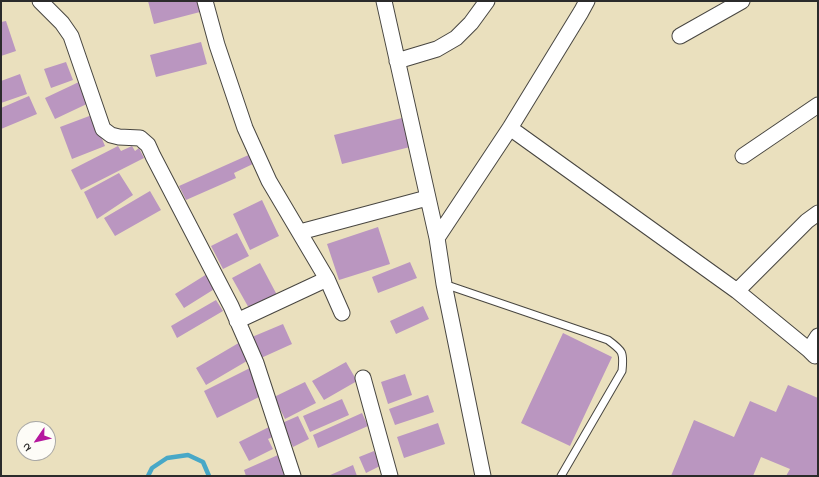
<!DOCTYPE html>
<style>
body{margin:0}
#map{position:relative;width:819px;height:477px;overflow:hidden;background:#eae0be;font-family:"Indie Flower",sans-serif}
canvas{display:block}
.frame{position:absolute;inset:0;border:2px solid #2b2b2b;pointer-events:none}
.north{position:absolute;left:16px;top:421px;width:40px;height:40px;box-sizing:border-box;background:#fdfcf7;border:1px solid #a9a8a5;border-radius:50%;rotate:236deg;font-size:11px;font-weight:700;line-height:16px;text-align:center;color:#2b2b2b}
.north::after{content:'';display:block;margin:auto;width:14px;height:18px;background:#b5179e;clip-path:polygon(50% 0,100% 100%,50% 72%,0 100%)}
</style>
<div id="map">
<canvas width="819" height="477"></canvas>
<div class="frame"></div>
<div class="north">N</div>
</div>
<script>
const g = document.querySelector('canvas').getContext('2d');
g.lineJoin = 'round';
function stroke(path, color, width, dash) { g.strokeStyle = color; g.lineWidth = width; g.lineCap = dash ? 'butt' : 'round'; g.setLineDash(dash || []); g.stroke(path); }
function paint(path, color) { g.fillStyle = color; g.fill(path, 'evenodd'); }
stroke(new Path2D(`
 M148,476L152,468L167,458L188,455L203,462L209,476`), '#48a8c7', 4.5);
paint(new Path2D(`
 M148,1H198L200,12L154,24Z
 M6,21L16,51L1,56V22Z
 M201,42L207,64L156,77L150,55Z
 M66,62L73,80L51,88L44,69Z
 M20,74L27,94L1,103V81Z
 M81,81L91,102L55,119L45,98Z
 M29,96L37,114L1,129V108Z
 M92,115L105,146L72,159L60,127Z
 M402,118L410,147L342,164L334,135Z
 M118,146L121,151L132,146L135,151L139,148L144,158L81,190L71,170Z
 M253,153L257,162L234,173L236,178L186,200L179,186Z
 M119,173L133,195L97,219L84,192Z
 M150,191L161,210L115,236L104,218Z
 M262,200L279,236L250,250L233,214Z
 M378,227L390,264L339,280L327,244Z
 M237,233L249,256L223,269L211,246Z
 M410,262L417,278L378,293L372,277Z
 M260,263L277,295L250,310L232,278Z
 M207,274L216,288L184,308L175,294Z
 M216,300L223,311L177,338L171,326Z
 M423,306L429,319L396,334L390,321Z
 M283,324L292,344L261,358L252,337Z
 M563,333L612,357L570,446L521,423Z
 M242,341L252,358L206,385L196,368Z
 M346,362L357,381L324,400L312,381Z
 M252,367L265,394L217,418L204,391Z
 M405,374L412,395L388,404L381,382Z
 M305,382L316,403L285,419L274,397Z
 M788,385L818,398V476H786L790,469L761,457L753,476H671L694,420L734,437L750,401L776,412Z
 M428,395L434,412L395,425L389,409Z
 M342,399L349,415L310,432L303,416Z
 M362,413L368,426L318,448L313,435Z
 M298,416L309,439L293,447L282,423Z
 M438,423L445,444L404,458L397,437Z
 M273,425L277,435L268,439L273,449L249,461L239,442Z
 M374,451L380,466L366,473L359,457Z
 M278,455L287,475L283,476H246L244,470Z
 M353,465L357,476H328Z`), '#ba96c0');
const service = new Path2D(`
 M444,284L608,340C623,351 624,352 622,371L561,476`);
const minor = new Path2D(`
 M40,1L62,23L71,36L103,129L111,135L119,137L140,138L148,145L153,156L231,306L256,363L293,476
 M205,1L217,45L245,128L269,181L327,279L342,313
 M384,1L437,238L444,284L483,476
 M680,36L742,1
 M397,61L437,49L456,38L471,23L487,1
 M510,128L737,291L809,350H818
 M743,156L818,105
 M300,232L427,198
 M437,238L510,128L581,12L587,1
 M737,291L807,221L818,213
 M237,321L327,279
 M815,356L809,350L818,336
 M363,378L390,476`);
stroke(service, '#484641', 9);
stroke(minor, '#484641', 17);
stroke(service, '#fff', 7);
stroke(minor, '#fff', 15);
</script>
